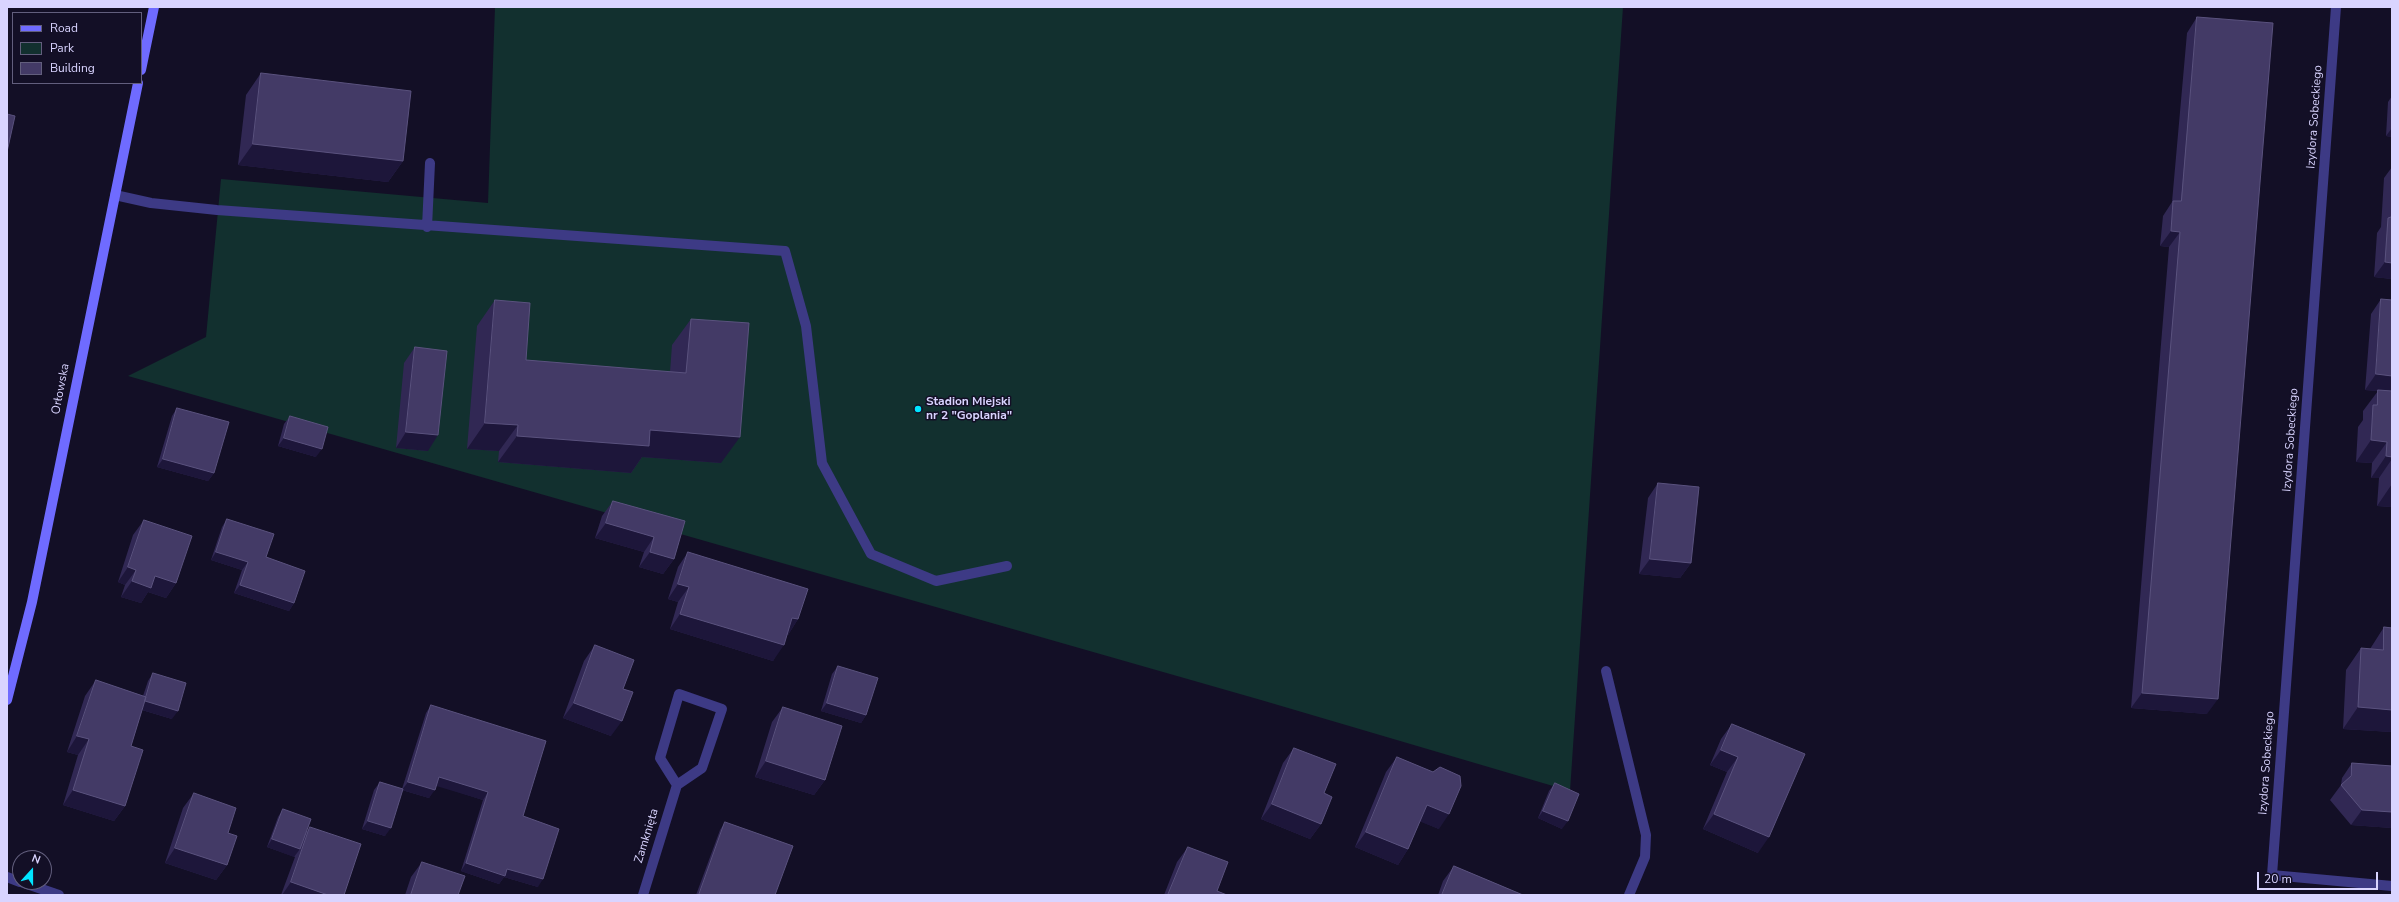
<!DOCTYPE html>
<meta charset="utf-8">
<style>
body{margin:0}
#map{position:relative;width:2399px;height:902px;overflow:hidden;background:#130f26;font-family:"Nunito Sans",sans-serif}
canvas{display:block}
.frame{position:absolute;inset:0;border:8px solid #d9d4ff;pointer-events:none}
.legend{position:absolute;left:12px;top:12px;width:130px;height:72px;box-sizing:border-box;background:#130f26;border:1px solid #625e7d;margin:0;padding:5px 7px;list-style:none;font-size:12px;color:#d9d4ff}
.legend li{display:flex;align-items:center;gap:8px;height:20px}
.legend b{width:20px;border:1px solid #625e7d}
.north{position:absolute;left:12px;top:850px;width:40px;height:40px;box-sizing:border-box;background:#130f26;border:1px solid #625e7d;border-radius:50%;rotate:21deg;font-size:11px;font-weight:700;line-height:16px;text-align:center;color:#d9d4ff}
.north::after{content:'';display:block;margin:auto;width:14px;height:18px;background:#00e5ff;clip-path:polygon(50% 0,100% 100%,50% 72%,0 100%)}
.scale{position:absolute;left:2257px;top:872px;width:121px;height:18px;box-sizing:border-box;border:2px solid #d9d4ff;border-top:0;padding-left:5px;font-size:12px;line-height:14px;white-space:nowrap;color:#d9d4ff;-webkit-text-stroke:3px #130f26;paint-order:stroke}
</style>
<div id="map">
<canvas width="2399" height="902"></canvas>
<div class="frame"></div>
<ul class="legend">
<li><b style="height:5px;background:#6f6bff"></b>Road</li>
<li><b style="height:11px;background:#12302f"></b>Park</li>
<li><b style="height:11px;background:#433a66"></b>Building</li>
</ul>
<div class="north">N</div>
<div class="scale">20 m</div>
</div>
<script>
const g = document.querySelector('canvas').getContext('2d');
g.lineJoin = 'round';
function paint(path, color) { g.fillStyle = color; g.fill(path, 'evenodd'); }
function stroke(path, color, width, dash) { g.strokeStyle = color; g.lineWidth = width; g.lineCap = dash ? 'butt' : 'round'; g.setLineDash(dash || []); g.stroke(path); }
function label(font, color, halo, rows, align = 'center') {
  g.font = font + ' "Nunito Sans",sans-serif'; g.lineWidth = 3; g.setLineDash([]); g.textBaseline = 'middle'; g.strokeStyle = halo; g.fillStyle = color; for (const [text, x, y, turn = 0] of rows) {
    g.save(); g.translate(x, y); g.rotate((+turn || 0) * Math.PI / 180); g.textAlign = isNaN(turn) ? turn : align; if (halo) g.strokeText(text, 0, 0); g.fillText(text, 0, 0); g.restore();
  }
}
paint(new Path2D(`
 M495,7H1623L1570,791L1261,700L128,376L206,337L221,179L488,203Z`), '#12302f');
stroke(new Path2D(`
 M115,195L151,203L217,210L785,251L806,326L822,463L871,554L936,581L1007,566
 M427,227L430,163
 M1606,671L1646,835L1645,857L1629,895`), '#3d3a85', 10);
stroke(new Path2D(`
 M2336,7L2272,875L2392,886
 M7,877L20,882
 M21,882L59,895
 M643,895L677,785L702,768L722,709L679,694L660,758L677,785`), '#3d3a85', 10);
stroke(new Path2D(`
 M141,70L154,7
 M7,700L32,602L138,83`), '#6f6bff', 10);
paint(new Path2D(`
 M2197,17L2207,714L2131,708L2169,247L2160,246L2163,216L2172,202L2187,33Z
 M261,73L403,161L388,182L238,165L246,95Z
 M2392,96V137L2386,136L2388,102Z
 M2392,167V279L2374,277L2377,233L2381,227L2384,178Z
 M2381,299L2392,300V507L2377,506L2379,478H2371L2372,463L2356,462L2358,427L2363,420V411L2378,391L2365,390L2371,314Z
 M495,300L526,360L670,372L672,345L691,319L721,463L642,457L631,473L498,462L499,451L467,449L477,326Z
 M415,347L428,451L396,448L404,363Z
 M177,408L214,473L208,481L157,467L172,416Z
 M290,416L316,457L278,446L284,424Z
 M1658,483L1691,563L1680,578L1639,574L1648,498Z
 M613,501L685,521L674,559L663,574L639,567L644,552L595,538L602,516Z
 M227,519L266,557L294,603L289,611L234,593L242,570L211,560L222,527Z
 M144,520L176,583L166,598L148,592L141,603L121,597L125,585L118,582L133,535Z
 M688,552L798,619L788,635H787L773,661L670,629L678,602L668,599L678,567Z
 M2384,627L2392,628V732L2343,729L2346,670L2361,648L2370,649Z
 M595,645L611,736L563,718L584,661Z
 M838,666L866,715L861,723L821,711L832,674Z
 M153,673L172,719L142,710L131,746L125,806L114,821L63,805L78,755L67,752L85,696L96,680L143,696L148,681Z
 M431,705L523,816L538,887L504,877L499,884L461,871L483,800L436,785L429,798L402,790L385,836L362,829L374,790L380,782L402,789L426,713Z
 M783,707L825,780L814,795L755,777L772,722Z
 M1732,724L1758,853L1703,829L1727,772L1710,765L1721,739Z
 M1294,748L1324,793L1321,824L1310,839L1261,819L1283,763Z
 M1397,757L1439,829L1420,821L1408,849L1398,865L1355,847L1386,772Z
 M2352,763L2392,766V828L2351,825L2330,800L2341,785L2342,778Z
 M1555,783L1562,829L1538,818L1549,791Z
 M194,793L228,833L227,865L216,880L165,863L183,808Z
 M283,809L305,834L310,827L344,895H281L295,857L267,847L278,817Z
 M725,822L775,895H696L720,830Z
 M1188,847L1217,891L1227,895H1164L1177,862Z
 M422,862L458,895H405L411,877Z
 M1454,866L1523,895H1438L1443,881Z`), '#312854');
paint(new Path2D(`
 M2392,128V137L2386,136Z
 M253,144L403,161L388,182L238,165Z
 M2171,231L2180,232L2169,247L2160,246Z
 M2385,262L2392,263V279L2374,277Z
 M2376,374L2392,376V392L2365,390Z
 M485,423L518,425L499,451L467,449Z
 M650,430L740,437L721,463L642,457L631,473L498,462L517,436Z
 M406,432L438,435L428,451L396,448Z
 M284,438L322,449L316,457L278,446Z
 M2371,440L2387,442L2372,463L2356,462Z
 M2386,456L2392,457V459L2379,478H2371Z
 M163,459L214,473L208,481L157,467Z
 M2392,484V507L2377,506Z
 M606,523L654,537L644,552L595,538Z
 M216,552L248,562L242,570L211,560Z
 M650,552L674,559L663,574L639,567Z
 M1650,559L1691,563L1680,578L1639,574Z
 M128,567L136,570L125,585L118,582Z
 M155,576L176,583L166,598L148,592L141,603L121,597L132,581Z
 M678,584L689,587L678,602L668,599Z
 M240,585L294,603L289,611L234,593Z
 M680,614L784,645L773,661L670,629Z
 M792,618L798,619L788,635L782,633Z
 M2142,693L2218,699L2207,714L2131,708Z
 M145,701L178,711L172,719L139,709Z
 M574,703L622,721L611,736L563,718Z
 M827,703L866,715L861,723L821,711Z
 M2358,707L2392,710V732L2343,729Z
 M77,736L89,739L78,755L67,752Z
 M1721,750L1738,757L1727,772L1710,765Z
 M766,761L825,780L814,795L755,777Z
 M439,777L488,792L483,800L433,785Z
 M408,782L435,790L429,798L402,790Z
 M73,790L125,806L114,821L63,805Z
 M1272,804L1321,824L1310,839L1261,819Z
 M1427,805L1449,814L1439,829L1416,820Z
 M2362,810L2392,812V828L2351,825Z
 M1543,811L1568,821L1562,829L1538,818Z
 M1714,814L1769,837L1758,853L1703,829Z
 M368,821L391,828L385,836L362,829Z
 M1366,832L1408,849L1398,865L1355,847Z
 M272,839L300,849L294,857L267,847Z
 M175,848L227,865L216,880L165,863Z
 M466,863L507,869L543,879L538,887L504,877L499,884L461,871Z
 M291,882L328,895H282Z`), '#1d163a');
const building = new Path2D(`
 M2197,17L2273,23L2218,699L2142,693L2180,232L2171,231L2173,201H2181Z
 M261,73L411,91L403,161L253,144Z
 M7,114L15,116L7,152Z
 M2392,208V263L2385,262L2388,218L2391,217Z
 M2381,299L2392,300V376L2376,374Z
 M495,300L530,303L526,360L686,373L691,319L749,323L740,437L650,430L649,446L517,436L518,425L485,423Z
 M415,347L447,351L438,435L406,432Z
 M2378,390L2392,391V457L2386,456L2387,442L2371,440L2373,405H2377Z
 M177,408L229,422L214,473L163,459Z
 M290,416L328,427L322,449L284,438Z
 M1658,483L1699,487L1691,563L1650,559Z
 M613,501L685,521L674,559L650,552L654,537L606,523Z
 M227,519L274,534L266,557L305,571L294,603L240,585L248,562L216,552Z
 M144,520L192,536L176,583L155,576L151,588L132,581L136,570L128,567Z
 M688,552L808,589L798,619L792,618L784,645L680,614L689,587L678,584Z
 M2384,627L2392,628V710L2358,707L2361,648L2383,650Z
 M595,645L634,660L623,689L633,692L622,721L574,703Z
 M838,666L878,678L866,715L827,703Z
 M153,673L186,683L178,711L145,701Z
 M96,680L146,697L131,746L143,750L125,806L73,790L89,739L77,736Z
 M431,705L546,741L523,816L559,829L543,879L507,869L505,876L466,863L488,792L439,777L435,790L408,782Z
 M783,707L842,726L825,780L766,761Z
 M1732,724L1805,754L1769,837L1714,814L1738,757L1721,750Z
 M1294,748L1336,764L1324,793L1332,797L1321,824L1272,804Z
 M1397,757L1433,772L1440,767L1460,776L1461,786L1449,814L1427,805L1408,849L1366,832Z
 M2352,763L2392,766V812L2362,810L2341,785L2351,776Z
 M380,782L403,789L391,828L368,821Z
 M1555,783L1579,794L1568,821L1543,811Z
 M194,793L236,808L228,833L237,836L227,865L175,848Z
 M283,809L311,819L300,849L272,839Z
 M725,822L793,846L775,895H699Z
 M310,827L361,844L344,895H328L291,882Z
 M1188,847L1228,862L1217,891L1227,895H1168Z
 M422,862L465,876L458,895H411Z
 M1454,866L1523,895H1442Z`);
paint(building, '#433a66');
stroke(building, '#5a527e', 1);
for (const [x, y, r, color] of [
 [918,409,4,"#00e5ff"]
]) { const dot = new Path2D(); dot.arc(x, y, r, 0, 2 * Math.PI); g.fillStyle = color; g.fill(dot); stroke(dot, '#130f26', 1.5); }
label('12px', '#d9d4ff', '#130f26', [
 ["Izydora Sobeckiego",2315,117,-86],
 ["Orłowska",61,389,-79],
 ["Izydora Sobeckiego",2291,440,-86],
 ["Izydora Sobeckiego",2267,763,-86],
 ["Zamknięta",647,836,-73]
]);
label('bold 12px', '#d9d4ff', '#130f26', [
 ["Stadion Miejski",926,402],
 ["nr 2 \"Goplania\"",926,416]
], 'left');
</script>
